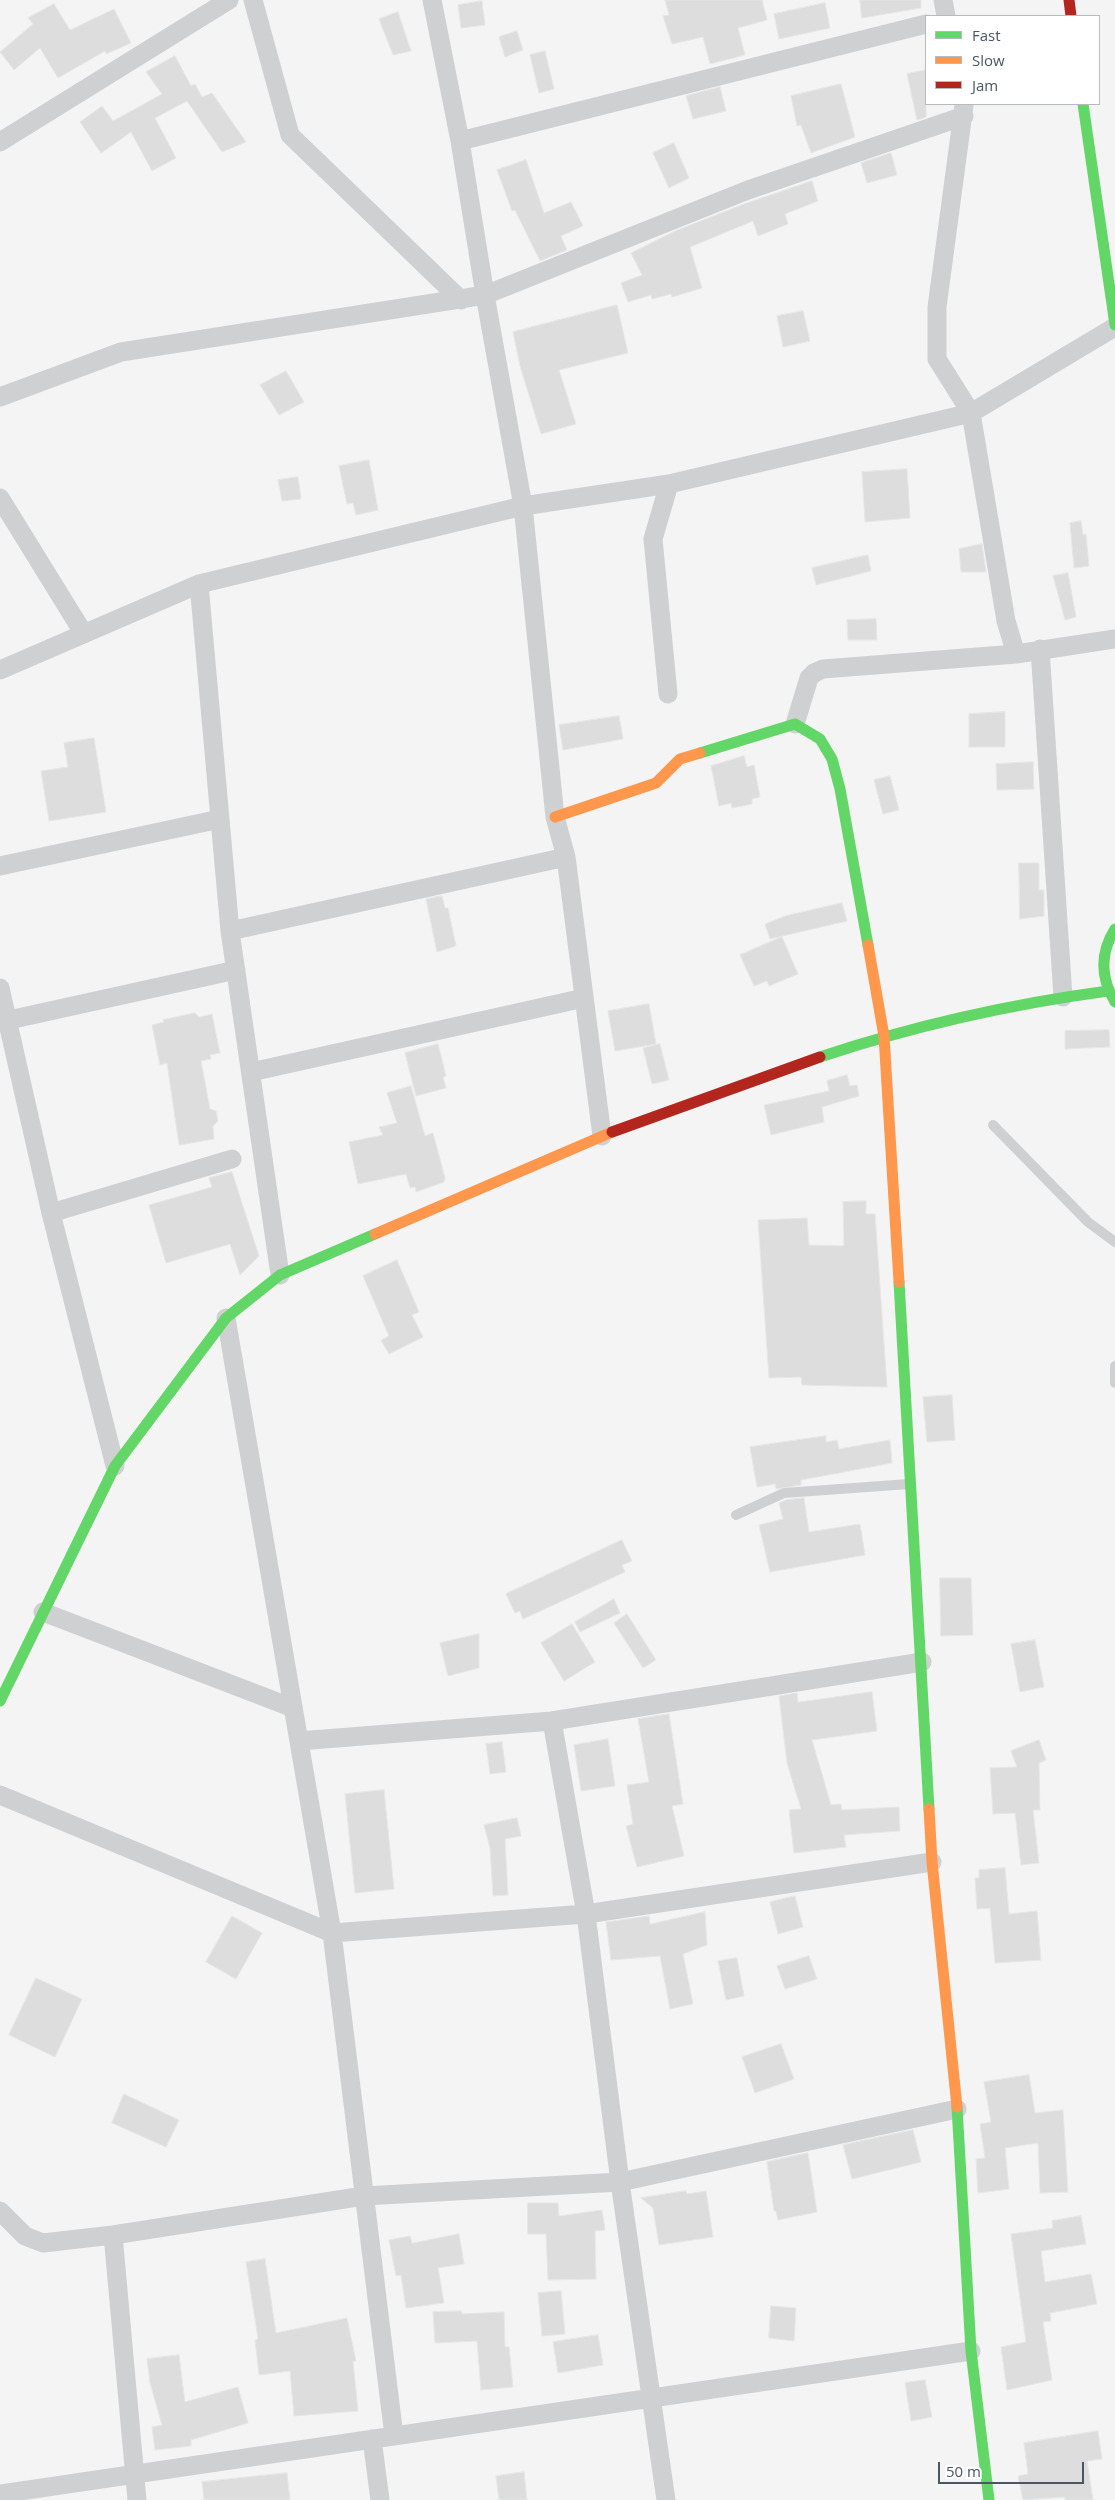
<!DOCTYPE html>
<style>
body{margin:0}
#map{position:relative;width:1115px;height:2500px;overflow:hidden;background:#f4f4f4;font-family:"Open Sans",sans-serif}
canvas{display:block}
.legend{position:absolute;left:925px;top:15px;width:175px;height:90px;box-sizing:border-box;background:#fff;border:1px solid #b7bbc0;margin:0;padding:6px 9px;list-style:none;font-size:15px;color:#4a5661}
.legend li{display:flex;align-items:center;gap:10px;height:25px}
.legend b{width:25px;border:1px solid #b7bbc0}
.scale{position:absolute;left:938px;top:2462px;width:146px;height:22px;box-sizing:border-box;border:2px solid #4a5661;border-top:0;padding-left:6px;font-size:15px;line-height:18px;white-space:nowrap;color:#4a5661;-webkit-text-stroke:4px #fff;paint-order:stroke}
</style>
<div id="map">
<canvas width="1115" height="2500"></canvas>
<ul class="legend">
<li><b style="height:6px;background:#63d668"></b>Fast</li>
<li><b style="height:6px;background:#ff974d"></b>Slow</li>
<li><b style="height:6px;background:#b3261e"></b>Jam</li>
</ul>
<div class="scale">50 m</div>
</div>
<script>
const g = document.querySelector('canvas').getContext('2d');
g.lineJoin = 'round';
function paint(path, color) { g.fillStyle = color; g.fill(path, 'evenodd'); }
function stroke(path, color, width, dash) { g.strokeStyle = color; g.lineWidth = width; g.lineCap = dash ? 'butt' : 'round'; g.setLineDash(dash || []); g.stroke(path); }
const building = new Path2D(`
 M665,0H762L767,20L738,28L745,55L710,64L703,37L672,44L663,16L669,15Z
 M860,0H921V8L862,18Z
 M482,1L485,25L461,28L458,5Z
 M825,3L830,28L779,39L774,14Z
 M54,4L70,30L114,9L131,43L106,54L105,51L58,78L40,48L14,70L0,52L33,24L28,18Z
 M398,12L411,51L393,55L379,19Z
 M517,31L523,50L505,57L499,37Z
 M545,51L554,89L539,93L530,55Z
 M175,56L191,86L195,84L202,97L212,93L246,142L222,152L187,101L155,118L176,158L152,171L131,132L101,153L80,122L102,106L113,121L162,94L146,72Z
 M926,70V117L917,120L907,74Z
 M841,84L855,137L811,153L801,125L797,126L791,96Z
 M720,87L726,111L693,119L686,96Z
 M674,143L689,178L669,188L653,153Z
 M891,153L897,175L867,183L861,163Z
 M526,160L544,213L571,202L583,226L561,236L567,250L540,261L515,210L512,211L497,170Z
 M812,181L818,201L785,214L788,224L758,236L753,221L690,247L702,288L672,297L671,294L652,299L651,295L628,302L621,283L642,275L631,253L675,231L744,204Z
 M617,305L628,353L559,370L576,424L541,434L520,366L513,332Z
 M803,311L810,341L783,347L777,316Z
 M286,371L304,402L279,415L260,385Z
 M369,460L378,510L356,515L353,503L347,504L339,466Z
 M907,469L910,518L865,522L862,472Z
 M298,477L301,499L282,501L278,480Z
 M1081,521L1083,535L1086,534L1089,566L1074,568L1070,523Z
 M982,544L986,572H961L959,549Z
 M868,555L871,571L816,585L812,568Z
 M1068,573L1076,617L1065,620L1053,576Z
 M876,619L877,640H848L847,620Z
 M1005,712V747H969V714Z
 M619,716L623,739L563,750L559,725Z
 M94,738L106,812L49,821L41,771L68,767L64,743Z
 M744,756L747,767L754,765L760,797L752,799V804L732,808L731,803L719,806L711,766Z
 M1033,762L1034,789L997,790L996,764Z
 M890,776L899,810L883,814L874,780Z
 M1019,863H1039V890H1044V916L1020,919Z
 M442,896L445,908H448L456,946L437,952L426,899Z
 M842,903L847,921L770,939L765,924L785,916Z
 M782,937L798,974L769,986L767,981L754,986L740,955Z
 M649,1004L656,1044L615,1051L608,1011Z
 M195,1013L199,1017L212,1014L220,1053L210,1055L211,1059L201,1061L210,1109L216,1111L218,1121L213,1126L214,1139L179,1145L167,1063L160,1065L152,1025L164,1022L163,1020Z
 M1109,1030L1110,1047L1065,1049V1031Z
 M438,1044L446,1076L443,1077L446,1088L416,1096L405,1053Z
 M660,1044L669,1080L652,1084L643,1048Z
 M847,1075L850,1086L857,1085L859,1096L822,1107L824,1122L771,1135L764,1105L829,1091L827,1081Z
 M411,1086L425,1136L433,1133L445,1178L444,1182L416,1192L415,1187L410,1188L406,1174L358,1184L349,1142L383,1135L379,1127L397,1123L387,1093Z
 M232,1172L259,1256L240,1275L230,1244L166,1263L149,1205L212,1187L209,1178Z
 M866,1201V1214H875L887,1387L802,1385L801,1377L769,1378L758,1220L807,1218L809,1245L844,1246L843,1202Z
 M397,1260L419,1312L412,1315L423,1337L389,1354L381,1340L389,1336L363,1276Z
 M952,1395L955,1440L927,1442L923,1397Z
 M826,1436V1442L837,1440L839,1449L890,1440L892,1463L801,1480V1485L776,1489L775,1484L757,1487L750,1447Z
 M804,1498L809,1532L860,1524L865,1555L770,1572L759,1525L783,1519L779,1503L786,1500Z
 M622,1540L632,1561L622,1565L625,1572L523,1619L520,1611L515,1613L506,1594Z
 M940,1578H971L973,1635L941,1636Z
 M614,1599L620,1613L580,1632L575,1622Z
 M627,1614L656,1660L643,1668L614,1623Z
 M572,1624L595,1662L564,1681L541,1643Z
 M479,1634V1668L448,1676L440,1643Z
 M1035,1640L1044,1687L1020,1692L1011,1644Z
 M872,1692L877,1731L812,1740L831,1805L841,1804L842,1810L899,1807L900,1831L844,1835L846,1847L794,1853L789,1810L801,1809L787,1763L779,1696L797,1693L798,1702Z
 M669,1714L683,1804L672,1806L684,1856L637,1867L626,1826L633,1824L627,1785L649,1782L638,1719Z
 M608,1739L615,1786L581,1791L574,1745Z
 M1039,1740L1046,1760L1039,1763L1040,1810H1033L1039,1863L1021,1865L1015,1813L993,1814L990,1768L1017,1767L1011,1751Z
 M502,1742L506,1772L490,1774L486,1744Z
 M384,1790L394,1889L355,1893L345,1794Z
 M517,1818L521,1836L505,1839L508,1895L493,1896L490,1848L484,1825Z
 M1005,1868L1009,1914L1037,1911L1041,1960L995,1963L990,1908L977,1909L975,1878H979V1870Z
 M795,1896L803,1927L778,1934L770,1902Z
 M705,1912L707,1945L683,1954L693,2004L670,2009L660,1956L611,1960L606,1922L649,1916L650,1924Z
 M232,1916L262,1933L236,1979L206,1962Z
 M809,1956L817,1979L785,1989L777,1966Z
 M737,1958L744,1996L726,2000L718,1961Z
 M36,1978L82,1999L55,2057L9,2035Z
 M781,2044L794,2079L755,2093L742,2057Z
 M1029,2075L1035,2113L1063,2110L1068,2192L1040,2193L1038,2143L1005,2148L1009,2189L978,2193L976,2159L985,2158L980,2124L991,2122L984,2082Z
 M124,2094L179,2120L166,2147L112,2123Z
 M913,2130L921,2162L852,2179L843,2145Z
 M808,2153L817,2212L778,2220L776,2211H774L767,2162Z
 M686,2191L687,2194L706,2191L713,2237L659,2245L653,2208L641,2198Z
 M528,2203H558L559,2216L602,2210L605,2230L595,2231L596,2279L548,2280L546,2234H528Z
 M1081,2216L1086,2244L1041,2251L1045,2282L1091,2274L1097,2304L1050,2313L1051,2321L1043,2322L1052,2380L1007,2390L1001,2347L1026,2342L1011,2234L1053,2228L1052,2221Z
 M459,2234L464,2264L438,2268L444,2303L406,2308L401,2275L396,2276L389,2240L410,2236L412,2243Z
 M265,2259L276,2333L347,2318L356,2361H353L358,2411L294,2416L290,2371L259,2375L255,2340L258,2339L246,2262Z
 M561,2291L565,2334L542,2336L538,2293Z
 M771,2306L796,2308L794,2341L769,2338Z
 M461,2311L462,2314L504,2312L505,2347H509L513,2387L481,2390L477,2341L435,2343L433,2312Z
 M598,2335L603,2365L558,2373L553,2342Z
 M179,2355L185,2402L238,2387L248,2423L191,2440V2446L155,2450L152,2427L162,2425L150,2383L147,2359Z
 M925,2380L932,2417L911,2421L905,2383Z
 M1098,2431L1102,2459L1087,2461L1093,2500H1065V2497L1023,2500L1018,2476L1028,2474L1024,2443Z
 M524,2472L527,2500H499L496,2476Z
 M287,2473L290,2500H204L202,2482Z`);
paint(building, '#ddddde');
stroke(building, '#e5e6e7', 1);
stroke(new Path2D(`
 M993,1125L1088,1222L1115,1242
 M1115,1366V1383
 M736,1515L784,1493L909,1484`), '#ced0d2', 10);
stroke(new Path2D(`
 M253,0L290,135L461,300
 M432,0L460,141L485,295L523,506L555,817L566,857L602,1136
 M943,0L946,16
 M964,105L937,307V359L971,413L1006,621L1016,654L1115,639
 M460,141L926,24
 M0,142L229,0
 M0,397L121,352L485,295L748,190L964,116
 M0,498L84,634
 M199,584L230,931L280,1275
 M1040,649L1063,997
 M0,670L199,584L523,506L669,484L971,413L1115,327
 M668,694L653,539L669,484
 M795,724L809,678L814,673L823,669L1016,654
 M0,866L220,819
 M230,931L566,857
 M0,988L51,1213L115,1466
 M0,1022L236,970
 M251,1072L584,998
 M51,1213L232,1159
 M226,1318L332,1933L394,2436
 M43,1612L293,1708
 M552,1721L586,1914L620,2182L666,2500
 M299,1741L552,1721L922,1662
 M0,1795L332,1933L586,1914L932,1862
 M0,2211L25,2236L43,2243L113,2235L364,2196L620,2182L957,2109
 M113,2235L137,2500
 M372,2439L380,2500
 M0,2494L971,2351`), '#ced0d2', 19);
stroke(new Path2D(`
 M1083,104L1115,325
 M700,753L795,724L820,739L832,759L840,789L868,945
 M1115,929C1100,953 1100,977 1115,1002
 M820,1057C913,1026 1011,1004 1108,991
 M899,1282L929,1809
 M0,1701L115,1466L226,1318L280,1275L375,1234
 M957,2107L971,2351L989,2500`), '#63d668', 11);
stroke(new Path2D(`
 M555,817L656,783L680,759L700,753
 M868,945L884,1036L899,1282
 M375,1234L612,1132
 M929,1809L932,1862L957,2107`), '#ff974d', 11);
stroke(new Path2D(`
 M1069,0L1071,16
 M612,1132L820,1057`), '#b3261e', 11);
</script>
